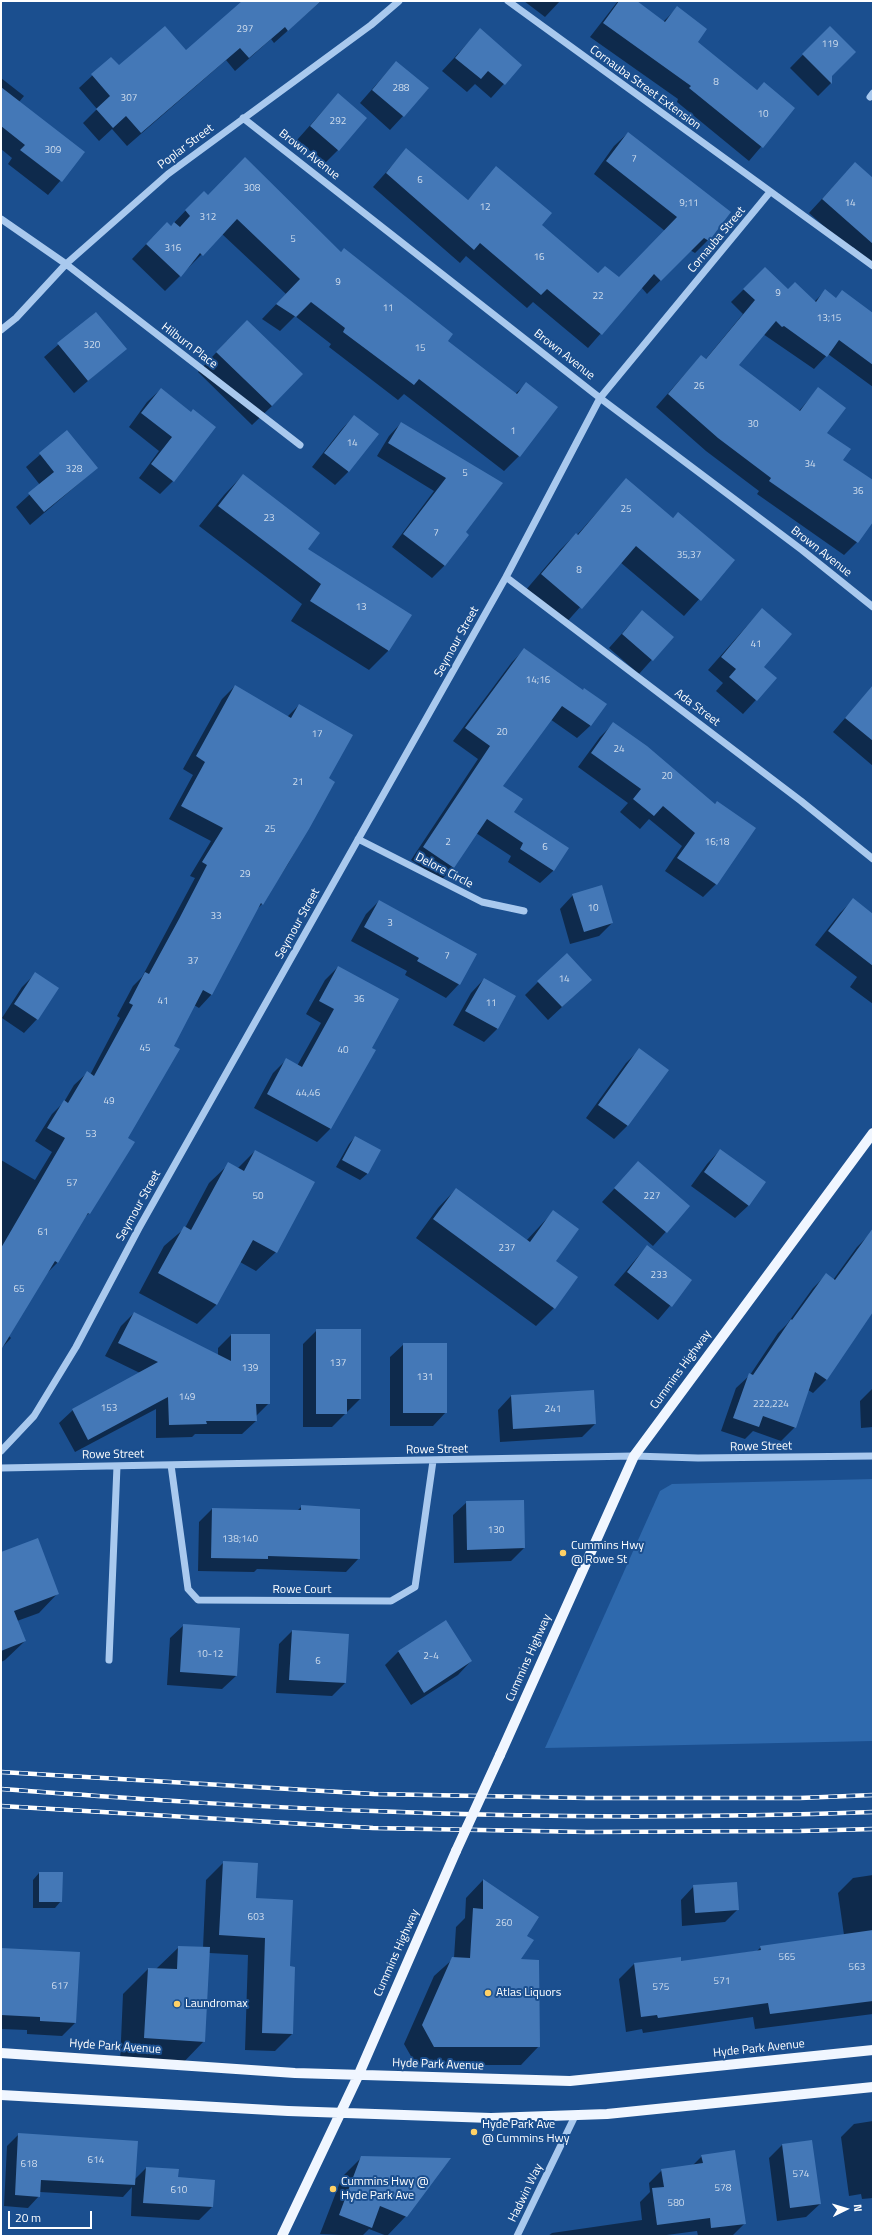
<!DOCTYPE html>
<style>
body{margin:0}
#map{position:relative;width:874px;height:2237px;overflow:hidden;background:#1b4f8f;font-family:"Titillium Web",sans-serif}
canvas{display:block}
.frame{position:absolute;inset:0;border:2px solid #fff;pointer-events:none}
.north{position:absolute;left:826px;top:2189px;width:40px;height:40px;-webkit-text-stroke:3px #1b4f8f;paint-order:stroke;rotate:85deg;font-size:11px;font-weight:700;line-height:16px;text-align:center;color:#fff}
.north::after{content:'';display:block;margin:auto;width:14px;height:18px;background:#fff;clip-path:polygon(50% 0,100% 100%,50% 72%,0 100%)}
.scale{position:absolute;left:8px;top:2211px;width:84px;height:18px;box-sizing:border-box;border:2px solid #fff;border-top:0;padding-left:5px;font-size:12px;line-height:14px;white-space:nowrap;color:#fff;-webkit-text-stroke:3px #1b4f8f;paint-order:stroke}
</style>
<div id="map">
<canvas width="874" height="2237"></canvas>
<div class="frame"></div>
<div class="north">N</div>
<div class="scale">20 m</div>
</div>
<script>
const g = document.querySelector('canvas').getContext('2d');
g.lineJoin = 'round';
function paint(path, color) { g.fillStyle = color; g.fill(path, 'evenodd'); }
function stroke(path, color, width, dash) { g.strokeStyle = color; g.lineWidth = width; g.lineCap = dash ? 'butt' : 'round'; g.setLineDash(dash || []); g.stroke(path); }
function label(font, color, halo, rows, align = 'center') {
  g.font = font + ' "Titillium Web",sans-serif'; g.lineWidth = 4; g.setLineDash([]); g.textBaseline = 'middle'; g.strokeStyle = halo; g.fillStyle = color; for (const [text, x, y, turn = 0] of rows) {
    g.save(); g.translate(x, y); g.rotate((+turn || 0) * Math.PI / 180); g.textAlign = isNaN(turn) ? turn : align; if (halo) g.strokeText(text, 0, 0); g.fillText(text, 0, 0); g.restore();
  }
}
paint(new Path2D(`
 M873,1479V1741L545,1748L660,1491L672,1484Z`), '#2e69ad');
paint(new Path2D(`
 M245,1H321L274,43L271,39L235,71L226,60L127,146L112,129L99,141L83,123L97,109L79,88L111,58L119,66L186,51Z
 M524,1H560L545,17Z
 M618,1H635L663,22L677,8L696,42L756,91L764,83L794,108L749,161L677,102L678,99L590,37Z
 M830,27L831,83L818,96L790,68Z
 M480,30L521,65L491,98L475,84L467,92L442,71Z
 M396,62L428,89L390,130L360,103Z
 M1,78L24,96L19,102L84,153L48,195L8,164L12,158L1,149Z
 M338,94V150L325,163L297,140Z
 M628,133L708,240L695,253L690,250L647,294L641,287L588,348L533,302L527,308L466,256L460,263L373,187L406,150L467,201L497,168L540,225L598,274L619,278L665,231L594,174L614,146Z
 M855,163L873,180V264L853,247L851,250L809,213Z
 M208,196L340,253L344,249L446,341L515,394L526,384L519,456L504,471L404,394L398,400L329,347L331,344L295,316L280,331L262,319L286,294L222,234L165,291L132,259L152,238L170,227L189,207Z
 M765,268L788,290L814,302L825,291L873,324V387L828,354L814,369L763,334L737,365L799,411L818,389L826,433L842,460L873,482V520L857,542L844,555L757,494L759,491L706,451L656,407L701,356L705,360L743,314L731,302Z
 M95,313L125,349L74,393L44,357Z
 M227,341L272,406L252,425L198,372Z
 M161,389L191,413L173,481L160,494L139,478L159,451L129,427L147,402Z
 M354,416L348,472L335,485L312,467L341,430Z
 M401,423L502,484L465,532L445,565L432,578L392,547L434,491L377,456L389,436Z
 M67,431L97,468L30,525L16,507L40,485L26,467Z
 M243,475L306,549L411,616L388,651L369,670L291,621L302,604L199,526L224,495Z
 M626,480L672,519L678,513L734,560L684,616L620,562L565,624L525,591L560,550L576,534L577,535Z
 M762,609L763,667L776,678L743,714L716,691L723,683L708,670Z
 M642,611L672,637L639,674L609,648Z
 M525,649L583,691L605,705L590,726L577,738L550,719L502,786L513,812L568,848L553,871L540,883L508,862L511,856L476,833L454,867L441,880L411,860L478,759L453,741L512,662Z
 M235,686L287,717L299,705L327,779L334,783L288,864L262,904L255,911L211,995L199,1008L194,1005L89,1213L83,1219L58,1262L45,1275L9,1336L11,1338L1,1349V1160L35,1180L52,1152L35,1141L52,1114L64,1102L74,1085L87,1073L90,1075L120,1018L117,1016L133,986L142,977L195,878L190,876L211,841L169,819L193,775L183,769L222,699Z
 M873,686V766L833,732Z
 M613,724L714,805L717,802L716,884L703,897L665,871L682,846L649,819L640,829L620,812L628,803L578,767L600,737Z
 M573,895L612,923L599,936L570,944L560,909Z
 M853,900L873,915V1004L850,987L857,977L815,945L840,913Z
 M379,901L459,984L446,998L405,975L407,971L351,941L366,914Z
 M338,967L370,1049L374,1051L330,1129L317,1142L254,1108L273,1073L286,1060L297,1066L321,1023L306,1014L325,980Z
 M35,974L37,1019L24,1033L2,1018L22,987Z
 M484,979L515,997L497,1029L484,1042L453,1025L471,993Z
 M538,982L577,993L548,1020L525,995Z
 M639,1050L668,1070L627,1126L614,1139L586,1118L626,1063Z
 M355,1137L379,1151L367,1174L360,1180L336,1167L349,1144Z
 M720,1150L749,1205L735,1218L691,1186L707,1164Z
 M255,1151L276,1252L256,1271L240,1262L216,1305L197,1324L139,1293L164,1246L185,1228L209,1183L229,1164L238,1168Z
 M638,1163L689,1206L653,1246L602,1202Z
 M456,1189L526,1241L553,1212L555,1262L554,1308L536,1326L416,1238L438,1208Z
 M870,1234L873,1236V1311L826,1380L813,1393L808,1390L795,1427L781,1441L753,1431L745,1439L721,1431L736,1388L750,1375L778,1333L787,1324L813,1288L826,1275L833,1280L857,1247Z
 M647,1246L691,1281L658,1320L614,1285Z
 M134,1313L218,1356V1348L231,1335L269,1403L256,1416V1421L242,1434H195L192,1437L156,1438V1409L75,1452L59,1423L73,1410L140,1373L105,1356L121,1326Z
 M317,1330L360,1399L332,1427H303V1344Z
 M404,1344L446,1412L433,1426H390V1357Z
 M873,1388V1427L861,1428L860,1401Z
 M511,1396L595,1424L582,1437L500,1442L498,1410Z
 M467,1502L524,1548L511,1561L454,1563L453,1515Z
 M302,1506L359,1558L346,1572L257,1569L254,1572L198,1571L199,1522L212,1509L297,1511Z
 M1,1553L58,1593L39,1613L17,1621L25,1641L5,1660L1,1662Z
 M445,1621L471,1661L458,1675L411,1705L385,1665L398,1652Z
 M184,1625L236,1676L222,1689L167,1685L170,1638Z
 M292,1631L345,1683L332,1696L276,1693L279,1644Z
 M224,1862L255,1899L289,1967L292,2034L275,2051L245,2050L248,1955L209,1953L204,2041L180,2066L120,2063L123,1994L148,1969H156L179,1947L203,1948L206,1880Z
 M39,1873L61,1901L55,1908H33V1880Z
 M873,1875V2014L755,2029L753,2017L643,2033L642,2029L626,2032L619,1979L634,1964L681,1962L757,1951L761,1947L844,1935L838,1893L853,1878Z
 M483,1880L525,1936L519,1960L539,2046L521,2065H416L404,2044L434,1976L454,1958L456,1927L465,1918L466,1898Z
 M694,1886L738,1909L725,1922L682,1926L681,1900Z
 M1,1950L75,2023L62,2036L27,2034V2030L1,2029Z
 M873,2121V2198L862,2199L861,2194L849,2196L841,2137L854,2124Z
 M19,2134L135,2179L146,2168L177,2178L212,2207L199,2220L131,2216L132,2187L123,2197L40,2192L39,2196L28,2208L4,2206L7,2146Z
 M811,2141L820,2204L806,2217L777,2221L769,2158L782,2145Z
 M702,2156L745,2223L732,2236H698L697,2231L659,2236H548L552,2233L642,2220L640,2202L650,2192L649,2183L662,2170L692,2166Z
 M362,2157L406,2216L387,2236L369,2229L362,2236L320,2234L342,2177Z`), '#0007');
paint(new Path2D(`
 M242,1H321L288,31L285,27L249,58L240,48L141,133L126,116L113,128L96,109L110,96L91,74L111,57L119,65L165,26L186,50Z
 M619,1H637L665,22L677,6L707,29L698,42L757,90L764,82L795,108L763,148L689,88L691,86L603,23Z
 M830,26L856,52L832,76V84L802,54Z
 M480,28L522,65L505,85L488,71L481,79L455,58Z
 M396,61L429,88L404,117L372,90Z
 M1,87L85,152L62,182L20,150L25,145L1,126Z
 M338,93L367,118L339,151L310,126Z
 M628,132L731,212L709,241L704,238L661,281L654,274L602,335L547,289L541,295L480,243L474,250L386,173L406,148L468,200L496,166L552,213L542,225L598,273L605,266L619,277L677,217L606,161Z
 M245,157L341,252L344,248L453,334L448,341L517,394L526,382L558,407L520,457L419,379L414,385L343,332L345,328L311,302L296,317L276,304L300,279L237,219L203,256L200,253L181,277L146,244L167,222L171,226L174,222L180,227L190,216L185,210L204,191L208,195Z
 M855,162L873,178V244L822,199Z
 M765,267L788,289L795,282L816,302L825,289L836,298L842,290L873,313V365L839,340L827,357L784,326L782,327L776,321L739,365L800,411L818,387L846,408L827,433L851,449L843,460L873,480V522L858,543L769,481L771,478L718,438L668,394L701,355L706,359L755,300L743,289Z
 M96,312L127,349L88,381L57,343Z
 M247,320L303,374L272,406L216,352Z
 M161,388L191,412L193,409L216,427L174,482L151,464L172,437L141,413Z
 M354,415L379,434L349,472L324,453Z
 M401,422L503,483L466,532L469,535L445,566L403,534L446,478L388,443Z
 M67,430L98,468L44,512L28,493L54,472L39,453Z
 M243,474L320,533L308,549L412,615L389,651L310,601L321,584L218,506Z
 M626,478L673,518L678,512L735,560L701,601L636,546L582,609L541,574L576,533L578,535Z
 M762,608L792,634L764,667L777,678L757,701L729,677L736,669L721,657Z
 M642,610L674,637L653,661L622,634Z
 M524,648L583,690L584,688L607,704L591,726L562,706L503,786L523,799L514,812L569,848L554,871L520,849L523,843L487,819L454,868L423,847L490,746L465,728Z
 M235,685L291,718L299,704L353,735L329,778L335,782L309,829L263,905L261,903L212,995L203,990L174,1046L180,1049L128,1138L135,1142L90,1214L88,1213L58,1263L55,1261L1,1350V1248L65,1138L47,1128L64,1100L68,1103L87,1071L94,1076L133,1005L129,1003L145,972L149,974L179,919L207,865L202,862L223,828L181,806L205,762L196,756Z
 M873,685V741L845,718Z
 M613,722L647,746L715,804L717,801L756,828L717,885L677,858L695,833L663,806L654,816L633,799L641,789L591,753Z
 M602,885L613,923L584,932L572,894Z
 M853,898L873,914V966L828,931Z
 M379,900L477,954L460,985L417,961L419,958L364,927Z
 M567,953L592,980L562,1007L537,981Z
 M338,966L399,999L372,1048L376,1050L331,1129L267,1094L286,1058L302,1067L334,1009L319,1001Z
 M35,972L59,988L38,1020L14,1004Z
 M484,978L516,996L498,1029L465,1011Z
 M639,1048L669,1070L628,1126L598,1105Z
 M355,1136L381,1150L368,1174L342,1160Z
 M720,1149L766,1182L749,1206L704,1172Z
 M255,1150L315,1182L277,1253L253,1240L217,1305L158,1273L184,1226L191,1230L228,1162L244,1171Z
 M638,1161L690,1206L667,1233L614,1188Z
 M456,1188L530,1242L553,1210L579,1229L556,1261L578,1277L555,1309L433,1219Z
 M873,1228V1312L827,1380L815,1372L796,1428L763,1416L759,1427L733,1418L749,1373L753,1375L791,1319L792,1320L826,1273L835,1280Z
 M647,1245L692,1280L672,1307L627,1272Z
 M134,1312L231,1361V1334H270V1404H256L257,1421H206L207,1424L169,1425L168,1397L88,1440L72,1409L158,1362L118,1343Z
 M316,1329H361V1399H347V1414H316Z
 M403,1343H447V1413H403Z
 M594,1390L596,1424L513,1429L511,1395Z
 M524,1500L525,1548L467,1550L466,1501Z
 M301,1505L360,1509V1559L268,1556V1559L211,1558L212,1508L301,1510Z
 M38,1538L59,1594L14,1611L26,1641L1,1651V1552Z
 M446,1620L472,1661L424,1693L398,1651Z
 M183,1624L240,1628L237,1676L180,1672Z
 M292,1630L349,1634L346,1683L289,1680Z
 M223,1861L258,1863L256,1898L293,1900L290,1966L295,1967L293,2034L262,2033L265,1938L219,1935Z
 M39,1872H63L62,1902H39Z
 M483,1879L539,1917L527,1936L534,1940L521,1959L539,1960L540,2047H434L422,2025L452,1957L470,1958L473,1908L483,1909Z
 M737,1882L739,1910L695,1913L693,1885Z
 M873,1930V2001L770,2014L768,2003L658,2018L657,2015L641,2017L634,1963L681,1957V1961L761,1950L760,1946Z
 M178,1946L210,1947L205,2042L144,2038L148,1968L177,1969Z
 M1,1948L80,1952L76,2023L40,2021V2017L1,2015Z
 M18,2133L138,2141L135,2185L41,2180L40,2197L15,2195Z
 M812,2140L821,2204L790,2208L782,2144Z
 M735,2150L746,2224L711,2228L710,2218L657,2225L652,2188L664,2187L661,2169L703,2163L701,2155Z
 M361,2156L451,2158L407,2217L380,2206L372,2228L339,2215Z
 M146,2167L179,2169L178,2177L215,2180L213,2207L143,2203Z`), '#4478b7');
stroke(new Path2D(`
 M508,1L873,266
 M870,97L873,93
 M243,118L600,398L802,550L873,607
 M1,219L66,264L300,445
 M1,330L16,318L66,264L168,174L371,25L399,1
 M506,577L801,801L873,859
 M358,839L482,902L524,911
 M1,1451L34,1416L76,1347L139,1228L506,577L600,398L770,192
 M171,1465L188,1589L198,1600L391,1601L415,1587L433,1461
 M1,1468L634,1456L698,1458L873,1456
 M109,1660L117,1466
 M517,2236L575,2116`), '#a9c9ee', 7);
stroke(new Path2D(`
 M500,1755L634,1456L873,1133
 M1,2053L295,2073L570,2081L873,2050
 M1,2095L288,2111L491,2118L607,2114L873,2087
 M282,2236L358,2076L456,1851`), '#f0f6ff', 10);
const rail = new Path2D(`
 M1,1772L374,1794L587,1798H800L873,1795
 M1,1789C125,1798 249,1807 373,1811C539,1818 707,1818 873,1812
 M1,1806L373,1828L587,1832L800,1831L873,1829`);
stroke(rail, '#fff', 4.5);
stroke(rail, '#1b4f8f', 3, [9]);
stroke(new Path2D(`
 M456,1851L500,1755`), '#f0f6ff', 10);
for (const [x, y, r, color] of [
 [563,1553,4,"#ffd166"],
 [488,1993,4,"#ffd166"],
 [177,2004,4,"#ffd166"],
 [474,2132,4,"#ffd166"],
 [333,2189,4,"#ffd166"]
]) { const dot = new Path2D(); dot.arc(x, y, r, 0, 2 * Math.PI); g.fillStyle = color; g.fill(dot); stroke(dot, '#1b4f8f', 1.5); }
label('10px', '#d0dded', null, [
 ["297",245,30],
 ["119",830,45],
 ["8",716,83],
 ["288",401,89],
 ["307",129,99],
 ["10",763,115],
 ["292",338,122],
 ["309",53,151],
 ["7",634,160],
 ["6",420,181],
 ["308",252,189],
 ["9;11",689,204],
 ["14",850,204],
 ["12",485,208],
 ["312",208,218],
 ["5",293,240],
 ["316",173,249],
 ["16",539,258],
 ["9",338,283],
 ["9",778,294],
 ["22",598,297],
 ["11",388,309],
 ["13;15",829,319],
 ["320",92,346],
 ["15",420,349],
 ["26",699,387],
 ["30",753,425],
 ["1",513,432],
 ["14",352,444],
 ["34",810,465],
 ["328",74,470],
 ["5",465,474],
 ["36",858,492],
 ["25",626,510],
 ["23",269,519],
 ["7",436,534],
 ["35,37",689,556],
 ["8",579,571],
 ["13",361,608],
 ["41",756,645],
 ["14;16",538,681],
 ["20",502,733],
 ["17",317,735],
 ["24",619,750],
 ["20",667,777],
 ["21",298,783],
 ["25",270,830],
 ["2",448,843],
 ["16;18",717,843],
 ["6",545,848],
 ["29",245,875],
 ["10",593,909],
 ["33",216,917],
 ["3",390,924],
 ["7",447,957],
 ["37",193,962],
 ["14",564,980],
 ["36",359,1000],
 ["41",163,1002],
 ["11",491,1004],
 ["45",145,1049],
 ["40",343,1051],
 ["44,46",308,1094],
 ["49",109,1102],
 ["53",91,1135],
 ["57",72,1184],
 ["50",258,1197],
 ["227",652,1197],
 ["61",43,1233],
 ["237",507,1249],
 ["233",659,1276],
 ["65",19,1290],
 ["137",338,1364],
 ["139",250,1369],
 ["131",425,1378],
 ["149",187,1398],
 ["222,224",771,1405],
 ["153",109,1409],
 ["241",553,1410],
 ["130",496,1531],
 ["138;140",240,1540],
 ["10-12",210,1655],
 ["2-4",431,1657],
 ["6",318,1662],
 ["603",256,1918],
 ["260",504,1924],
 ["565",787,1958],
 ["563",857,1968],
 ["571",722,1982],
 ["617",60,1987],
 ["575",661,1988],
 ["614",96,2161],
 ["618",29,2165],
 ["574",801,2175],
 ["578",723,2189],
 ["610",179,2191],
 ["580",676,2204]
]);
label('12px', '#fff', '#1b4f8f', [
 ["Cornauba Street Extension",645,88,36],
 ["Poplar Street",186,147,-37],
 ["Brown Avenue",309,155,38],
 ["Cornauba Street",717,240,-50],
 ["Hilburn Place",189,346,37],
 ["Brown Avenue",564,355,38],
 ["Brown Avenue",821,552,38],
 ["Seymour Street",457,642,-61],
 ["Ada Street",697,708,37],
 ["Delore Circle",444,871,27],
 ["Seymour Street",298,924,-61],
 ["Seymour Street",139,1206,-61],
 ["Cummins Highway",681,1370,-54],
 ["Rowe Street",761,1447,-1],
 ["Rowe Street",437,1450,-1],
 ["Rowe Street",113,1455,-1],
 ["Rowe Court",302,1590],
 ["Cummins Highway",529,1658,-66],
 ["Cummins Highway",397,1953,-66],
 ["Hyde Park Avenue",115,2047,4],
 ["Hyde Park Avenue",759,2049,-6],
 ["Hyde Park Avenue",438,2065,2],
 ["Hadwin Way",526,2193,-64]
]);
label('12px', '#fff', '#1b4f8f', [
 ["Cummins Hwy",571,1546],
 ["@ Rowe St",571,1560],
 ["Atlas Liquors",496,1993],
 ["Laundromax",185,2004],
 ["Hyde Park Ave",482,2125],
 ["@ Cummins Hwy",482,2139],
 ["Cummins Hwy @",341,2182],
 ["Hyde Park Ave",341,2196]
], 'left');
</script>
